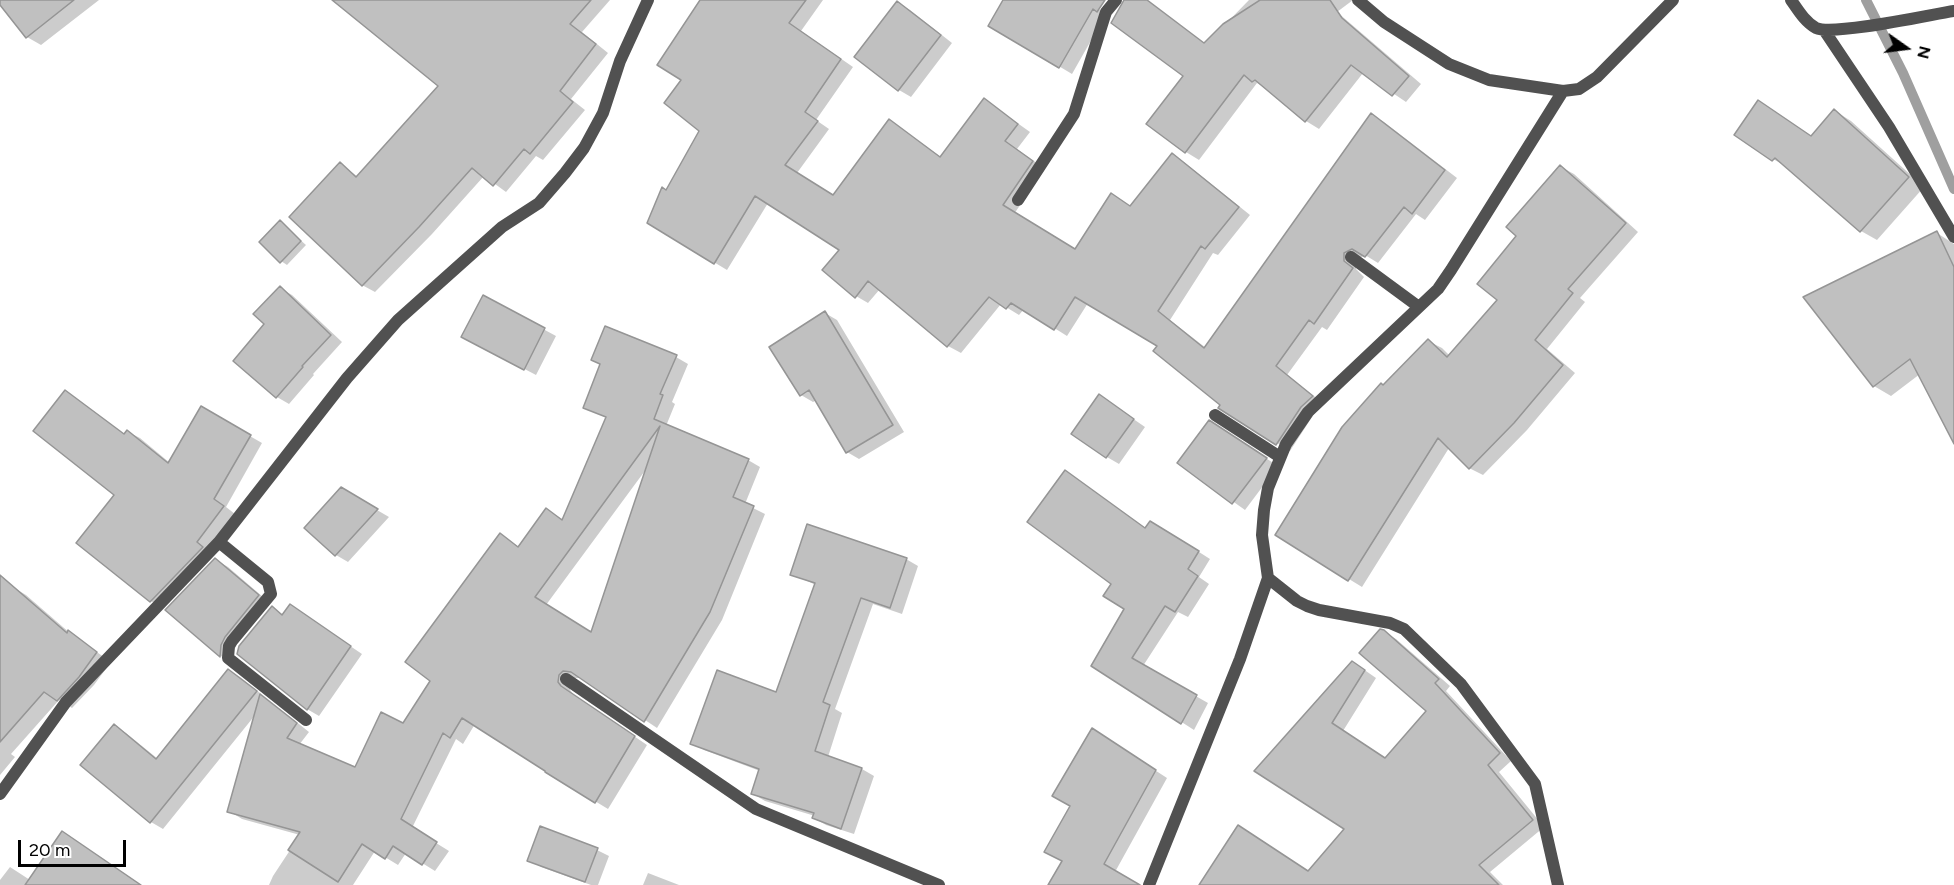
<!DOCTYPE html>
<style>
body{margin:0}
#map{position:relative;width:1954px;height:885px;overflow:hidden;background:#fff;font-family:Figtree,sans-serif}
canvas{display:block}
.north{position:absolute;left:1876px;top:18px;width:60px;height:60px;-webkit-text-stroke:4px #fff;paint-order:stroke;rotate:104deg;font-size:16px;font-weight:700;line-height:24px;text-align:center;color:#000}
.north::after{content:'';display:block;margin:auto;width:21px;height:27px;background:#000;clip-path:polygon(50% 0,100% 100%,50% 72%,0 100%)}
.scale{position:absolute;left:18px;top:840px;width:108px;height:27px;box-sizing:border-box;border:3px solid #000;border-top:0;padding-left:8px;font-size:18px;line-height:21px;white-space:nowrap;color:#000;-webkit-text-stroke:4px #fff;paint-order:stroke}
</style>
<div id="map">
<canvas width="1954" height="885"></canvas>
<div class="north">N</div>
<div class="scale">20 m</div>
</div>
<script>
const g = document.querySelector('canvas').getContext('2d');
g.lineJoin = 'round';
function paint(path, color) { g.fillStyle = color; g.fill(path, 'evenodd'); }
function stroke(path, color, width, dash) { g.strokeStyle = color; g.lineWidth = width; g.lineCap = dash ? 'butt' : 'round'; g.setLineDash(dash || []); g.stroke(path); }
paint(new Path2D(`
 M14,0H99L41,45L27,37Z
 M361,0H610L582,32L608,53L571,99L585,110L543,160L536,156L506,192L484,176L432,234L375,292L362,285L341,164L358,177L440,86Z
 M702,0H823L801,31L853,67L816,120L829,129L797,173L834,197L890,121L941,157L985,100L1030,132L1017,149L1045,169L1014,214L1076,250L1131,207L1172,155L1184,162L1250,215L1218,255L1213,253L1170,320L1206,348L1371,115L1384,122L1457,178L1425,220L1416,214L1378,263L1365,255L1356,260V269L1364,277L1327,330L1322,327L1287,375L1324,404L1314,414L1290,451L1220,407L1222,404L1160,346L1088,303L1067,336L1024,309L1019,315L1001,304L961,353L948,346L880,289L868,303L856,296L841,249L768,203L727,270L649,223L701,130L683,80Z
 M1005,0H1084L1106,14L1072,74L990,25Z
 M1249,0H1353L1337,12L1421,84L1406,102L1363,73L1319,129L1306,121L1267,88L1257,83L1199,160L1186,152L1185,76L1192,36L1206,44Z
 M898,3L910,10L952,43L911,97L899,90Z
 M1759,102L1812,137L1835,111L1851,121L1924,187L1877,240L1861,231L1791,169L1773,159Z
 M1561,167L1574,174L1638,232L1580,298L1585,302L1547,349L1575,373L1527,430L1483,475L1469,468L1449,448L1362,587L1277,535L1384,386L1428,341L1442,348L1450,356L1499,300L1518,236Z
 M280,222L306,245L287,265L281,261Z
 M1937,233L1954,244V430L1920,374L1891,396L1874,386L1806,298Z
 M280,288L292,295L342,342L313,374L314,375L289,404L277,397L266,324Z
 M484,297L556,336L536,375L475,343Z
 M825,313L837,320L904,432L859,459L847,452L817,400L813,402L801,395Z
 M676,357L688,364L672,402L675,404L666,426L748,460L760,467L745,504L765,514L722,620L657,728L582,678H576L571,682L570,690L574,695L647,745L608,809L547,772L475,724L463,744L456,739L412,828L449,851L435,871L406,853L398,865L375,851L353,885H269L273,876L300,835L242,819L229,811L256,714L163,829L151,822L114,726L126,733L158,759L228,670L240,677L309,732L299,745L355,769L404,725L432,681L500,535L519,547L547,510L564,520L607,418L585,407ZM647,468L592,633L546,605Z
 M66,392L125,435L128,432L140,438L170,463L201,408L262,443L226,507L235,514L163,608L151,601L117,495Z
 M1100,396L1145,427L1119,464L1107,457Z
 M1221,429L1278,466L1245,510L1179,463Z
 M1065,472L1147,529H1163L1210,559L1199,577L1209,584L1188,617L1178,612L1143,666L1208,703L1194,730L1093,665L1126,608L1113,584Z
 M341,489L389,517L348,562L336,555L306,528Z
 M906,559L918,566L902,614L873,604L835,709L842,713L828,757L862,769L874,776L854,834L826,825L814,818L815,816L765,801L753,794L760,771L704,750L692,743L777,694L816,585L792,574Z
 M216,560L228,567L270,603L237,644L233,652L232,663L221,656L168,610Z
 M11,586L26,595L71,634L111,662L94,685L72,708L59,700L11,754L15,757L0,775V600Z
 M291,606L362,654L319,716L307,709L272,608L284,615Z
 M1384,632L1396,639L1450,686L1446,691L1511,761L1499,772L1544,827L1490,872L1503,885H1201L1309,872L1347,829L1257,771L1353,662L1376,678L1343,731L1386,759L1428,711Z
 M1104,737L1167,778L1115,872L1135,885H1050L1064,861L1072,806Z
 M597,850L609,856L598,885H591L541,867L529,860Z
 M10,867L30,880L141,885H0V880Z
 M648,873L679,885H643Z`), '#0003');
stroke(new Path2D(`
 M1866,0L1903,73L1954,189`), '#9f9f9f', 10);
const building = new Path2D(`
 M0,0H74L26,38L0,5Z
 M332,0H591L570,24L596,44L560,91L573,102L530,154L524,149L493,186L472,168L419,227L362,286L289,217L340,162L356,177L438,86Z
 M700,0H806L789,23L841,59L805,112L818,121L785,165L833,195L889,119L940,157L984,98L1018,124L1005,141L1033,161L1003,205L1075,249L1111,193L1130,206L1172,153L1239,207L1205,249L1201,246L1158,311L1204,348L1371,113L1445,170L1412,214L1404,207L1365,257L1352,249L1344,253V261L1353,268L1314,324L1309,320L1276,366L1313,396L1301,407L1276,445L1218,408L1220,405L1153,351L1157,346L1075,297L1054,330L1011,303L1006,309L989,297L947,347L868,281L855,298L822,270L839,250L755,196L714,264L647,223L662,187L666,190L699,131L664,103L681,80L657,65Z
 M1003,0H1105L1097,12L1093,9L1059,68L988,26Z
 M1124,0H1147L1204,43L1223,24L1260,0H1330L1342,18L1409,76L1392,96L1351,65L1305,122L1255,80L1252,82L1244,75L1185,153L1146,124L1183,76L1111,23Z
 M897,1L941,35L898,91L854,57Z
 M1758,100L1811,136L1834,109L1909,177L1860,232L1775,158L1772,161L1734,135Z
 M1560,165L1626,223L1568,289L1573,293L1535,340L1563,365L1514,423L1469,469L1438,438L1348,581L1275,535L1342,427L1381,383L1383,385L1428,339L1447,357L1497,300L1477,284L1516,236L1506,227Z
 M280,220L301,241L280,263L259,242Z
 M1937,231L1954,267V444L1910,359L1873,387L1803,297Z
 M280,286L331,335L302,366L303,367L276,398L233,361L264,324L253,314Z
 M483,295L545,328L524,370L461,337Z
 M825,311L893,425L846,453L809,390L800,396L769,347Z
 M605,326L677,355L660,394L663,395L654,419L749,459L733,497L754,506L710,612L644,722L571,672L563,671L559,675L558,682L561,686L635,736L595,803L545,772V771L462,718L450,738L443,733L401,819L437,842L422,865L393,846L385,859L362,844L338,882L288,850L300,832L227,812L260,694L297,723L287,738L355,767L381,712L403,723L430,681L405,662L500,533L518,547L546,508L562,520L606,417L583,408L600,364L591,360ZM660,426L591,632L535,597Z
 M65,390L124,434L127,430L168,463L201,406L251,435L214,499L224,506L197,542L203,547L150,602L76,543L114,495L33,431Z
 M1099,394L1134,419L1106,458L1071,434Z
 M1209,420L1267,458L1232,504L1177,463Z
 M1065,470L1145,528L1150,521L1199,551L1188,569L1198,576L1175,612L1165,606L1132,658L1197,695L1181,724L1091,666L1124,609L1103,596L1111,584L1027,522Z
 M341,487L378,509L335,556L304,528Z
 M807,524L907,558L890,608L861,598L823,702L830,705L815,751L862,768L841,829L812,818L814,813L751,794L759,769L690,744L717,670L776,692L815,583L790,575Z
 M215,558L259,595L225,637L221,645L220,657L165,610Z
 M0,575L67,633L68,630L97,652L79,677L57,701L44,692L0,742Z
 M290,604L351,646L307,710L237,654L239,646L272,606L282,615Z
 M1380,629L1384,630L1439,679L1435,683L1500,753L1488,765L1533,820L1479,865L1499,885H1199L1238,825L1308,871L1344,829L1254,771L1352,661L1365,670L1332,723L1385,758L1426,711L1359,653Z
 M228,669L257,691L150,823L80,765L114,724L156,759Z
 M1092,728L1156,770L1104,864L1140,885H1048L1062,861L1044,852L1070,806L1052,796Z
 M540,826L598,848L585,882L527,861Z
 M62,831L141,885H25Z`);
paint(building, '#c0c0c0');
stroke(building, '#959595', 1.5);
stroke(new Path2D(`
 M1358,0L1384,22L1449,64L1489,80L1563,91L1579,89L1597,77L1673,0
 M1791,0C1798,10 1805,22 1816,28C1834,36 1929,15 1954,11
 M1824,30L1889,127L1954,237
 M1018,200L1074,114L1106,12L1116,0
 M1351,257L1419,307
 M1215,415L1280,457
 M219,542L268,582L271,594L232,641L229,646L228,658L306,720
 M1268,578L1297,601L1307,606L1319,610L1390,623L1404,629L1461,684L1535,784L1558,885
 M566,679L756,809L939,885
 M0,794L66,702L219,542L347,378L398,320L502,227L539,203L565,173L584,148L603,113L620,61L648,0
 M1149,885L1240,659L1268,578L1262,535L1264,510L1268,488L1286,444L1308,412L1438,289L1451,270L1563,91`), '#515151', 12);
</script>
